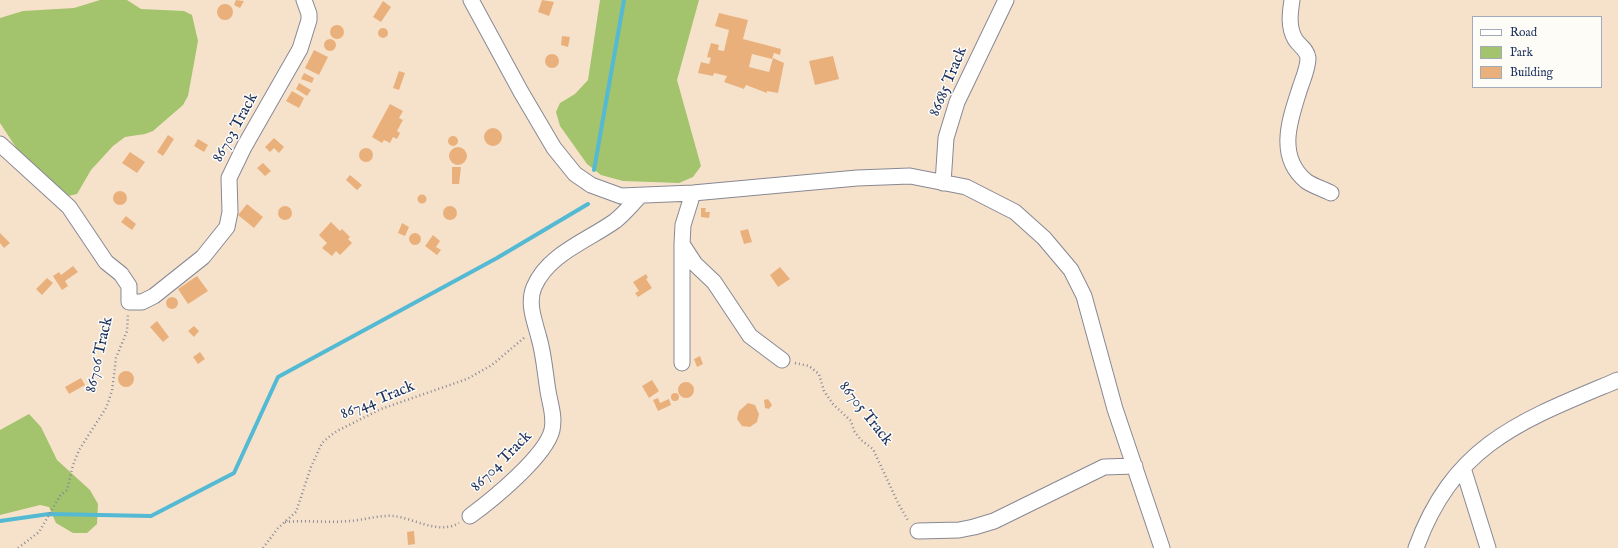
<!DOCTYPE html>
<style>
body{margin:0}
#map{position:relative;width:1618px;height:548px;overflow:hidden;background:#f6e2cb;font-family:"IM FELL English",serif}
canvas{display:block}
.legend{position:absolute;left:1472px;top:16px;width:130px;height:72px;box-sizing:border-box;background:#fdfcf7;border:1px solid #a3aaba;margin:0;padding:5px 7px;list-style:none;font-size:12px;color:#1b2f5e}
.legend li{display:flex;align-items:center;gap:8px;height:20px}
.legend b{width:20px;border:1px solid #a3aaba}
</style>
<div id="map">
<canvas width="1618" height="548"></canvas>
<ul class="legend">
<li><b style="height:5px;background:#fff"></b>Road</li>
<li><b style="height:11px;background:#a3c36c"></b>Park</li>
<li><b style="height:11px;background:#eab07c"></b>Building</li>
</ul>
</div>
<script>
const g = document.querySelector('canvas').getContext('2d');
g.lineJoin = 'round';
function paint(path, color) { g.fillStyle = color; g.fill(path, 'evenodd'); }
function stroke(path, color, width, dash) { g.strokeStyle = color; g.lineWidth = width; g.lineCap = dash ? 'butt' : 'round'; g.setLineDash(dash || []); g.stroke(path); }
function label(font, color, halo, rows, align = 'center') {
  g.font = font + ' "IM FELL English",serif'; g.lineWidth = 3; g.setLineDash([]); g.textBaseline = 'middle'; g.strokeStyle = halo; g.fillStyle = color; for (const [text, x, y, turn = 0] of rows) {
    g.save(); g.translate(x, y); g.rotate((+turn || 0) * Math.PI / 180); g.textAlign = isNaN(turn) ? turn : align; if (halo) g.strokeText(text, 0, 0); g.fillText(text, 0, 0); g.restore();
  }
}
paint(new Path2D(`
 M100,0H127L141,9L184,11L192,15L198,41L188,96L183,105L153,131L145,134L125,137L113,146L91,170L77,194L68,196L59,190L46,175L17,149L0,123V18L23,11L74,8Z
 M600,0H699L677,80L701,166L693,177L679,183L623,181L601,175L587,164L560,126L556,112L560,103L575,94L588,80Z
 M29,414L41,427L57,460L90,490L98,504L97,524L87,533H73L56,523L49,507L40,505L0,515V430Z`), '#a3c36c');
stroke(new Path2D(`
 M594,170L624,0
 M0,521L49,514L151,516L234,473L278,377L497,258L588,204`), '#54b9d3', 4);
paint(new Path2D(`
 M236,0L244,1L240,8L234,5Z
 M542,0L554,2L549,16L538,12Z
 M383,1L391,7L381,22L373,17Z
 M217 12a8 8 0 1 1 16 0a8 8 0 1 1-16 0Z
 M719,13L748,20L743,39L781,49L780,55L774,53L772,59L752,54L749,67L769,72L773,58L784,63L778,93L767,91V93L746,85L744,89L724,82L727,76L714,73L713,76L698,73L701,62L709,64L711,58L707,57L711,43L719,45L718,50L724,51L729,30L715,26Z
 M330 32a7 7 0 1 1 14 0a7 7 0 1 1-14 0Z
 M378 33a5 5 0 1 1 10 0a5 5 0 1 1-10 0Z
 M562,36L570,37L568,47L561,45Z
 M324 45a6 6 0 1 1 12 0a6 6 0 1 1-12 0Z
 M314,50L328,57L319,75L305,68Z
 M545 61a7 7 0 1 1 14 0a7 7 0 1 1-14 0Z
 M833,56L839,79L815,85L809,61Z
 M399,71L405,73L399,90L393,88Z
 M304,73L314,78L312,83L301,79Z
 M299,83L311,90L307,96L296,89Z
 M292,91L304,98L299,108L286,101Z
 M390,104L403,111L399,118L403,120L397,131L400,133L397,139L393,137L390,143L384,140L382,143L372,137Z
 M484 137a9 9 0 1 1 18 0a9 9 0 1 1-18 0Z
 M168,135L174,139L163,156L157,152Z
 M448 141a5 5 0 1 1 10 0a5 5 0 1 1-10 0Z
 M274,138L284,147L279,153L274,148L270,152L265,147Z
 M198,139L208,145L204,152L194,146Z
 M449 156a9 9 0 1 1 18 0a9 9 0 1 1-18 0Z
 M359 155a7 7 0 1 1 14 0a7 7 0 1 1-14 0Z
 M130,152L145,162L137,173L122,163Z
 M263,163L271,171L265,176L257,168Z
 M452,167H461L459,184H452Z
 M350,175L362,185L357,190L346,180Z
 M113 198a7 7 0 1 1 14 0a7 7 0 1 1-14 0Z
 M417.5 199a4.5 4.5 0 1 1 9 0a4.5 4.5 0 1 1-9 0Z
 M247,204L263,217L254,228L238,215Z
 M443 213a7 7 0 1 1 14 0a7 7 0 1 1-14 0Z
 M278 213a7 7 0 1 1 14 0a7 7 0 1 1-14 0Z
 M701,208H706L705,212H710L709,218L701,217Z
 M126,216L136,224L132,230L121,222Z
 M331,222L340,231L342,229L350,237L348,239L352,243L340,255L336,251L332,256L322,248L327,243L319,235Z
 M402,223L409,227L405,236L398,233Z
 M748,229L752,242L744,244L740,231Z
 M409 239a6 6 0 1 1 12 0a6 6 0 1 1-12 0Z
 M0,233L10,243L4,248L0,243Z
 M433,235L440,241L436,247L441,250L437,255L425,246Z
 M73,266L78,272L65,281L68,286L62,290L53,276L59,272L61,275Z
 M780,267L790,279L778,287L770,275Z
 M646,274L648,278L646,279L652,288L638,297L635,293L639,291L633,282Z
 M197,276L208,291L188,304L178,289Z
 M47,278L53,283L42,295L36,289Z
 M166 303a6 6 0 1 1 12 0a6 6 0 1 1-12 0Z
 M157,321L169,337L163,342L150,327Z
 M194,326L199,331L194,337L188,331Z
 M200,352L205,359L198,364L193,357Z
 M700,356L703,364L697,367L694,359Z
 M118 379a8 8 0 1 1 16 0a8 8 0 1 1-16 0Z
 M81,378L85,385L69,394L65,387Z
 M652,380L659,391L649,398L642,386Z
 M678 390a8 8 0 1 1 16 0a8 8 0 1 1-16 0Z
 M671 397a4 4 0 1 1 8 0a4 4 0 1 1-8 0Z
 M658,398L660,403L669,399L671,405L658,411L653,400Z
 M768,399L772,405L769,409L765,408L764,400Z
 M748,403L755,405L759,414L757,422L750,427L742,426L737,419L739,411Z
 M414,531L415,544L408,545L407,532Z`), '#eab07c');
const minor = new Path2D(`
 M471,0L521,92L554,148L575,174L591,185L621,196L693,193L857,178L910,176L966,187L1015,212L1044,238L1071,270L1084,296L1115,409L1162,548
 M1292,0C1290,13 1288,27 1295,39C1299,46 1307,49 1308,58C1308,68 1303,79 1300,88C1290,119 1276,156 1306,181C1313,186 1323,189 1331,193
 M0,144L69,207L106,262L121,274L129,286V302H142L154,296L203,257L227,227L230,212L229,178L244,147L300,49L309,20V14L304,0
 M943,183L946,138L957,102L1006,0
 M693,193L683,225L682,244L695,264L714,282L750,336L782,360
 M682,244V363
 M1463,468L1488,548
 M470,516C492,500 546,456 552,430C555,416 550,404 548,391C545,373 544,355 539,338C535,322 527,304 534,287C548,254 587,241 615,221C624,214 632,204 640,196
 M918,531L959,530L974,527L994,521L1104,467L1135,466
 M1416,548C1454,443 1523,420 1618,380`);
stroke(minor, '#888894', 17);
stroke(new Path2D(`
 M795,363L809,366L819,374L824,391L833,404L851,421L854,431L861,440L873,449L898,503L909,522
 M285,522C306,520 328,523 350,521C364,520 379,515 393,516C414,518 438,535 459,523
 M18,548L39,532L60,496L67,490L73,465L79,450L106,408L112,391L116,358L127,331L128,315
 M263,548L278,528L296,512L311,467L322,443L330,436L337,431L381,409L467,379L492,365L525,337`), '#888894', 2.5, [1, 3]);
stroke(minor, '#fff', 15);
label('16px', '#1b2f5e', '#fdfcf7', [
 ["86685 Track",949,82,-67],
 ["86703 Track",236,128,-61],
 ["86706 Track",100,355,-77],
 ["86744 Track",378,401,-22],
 ["86705 Track",865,414,52],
 ["86704 Track",502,462,-45]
]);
</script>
